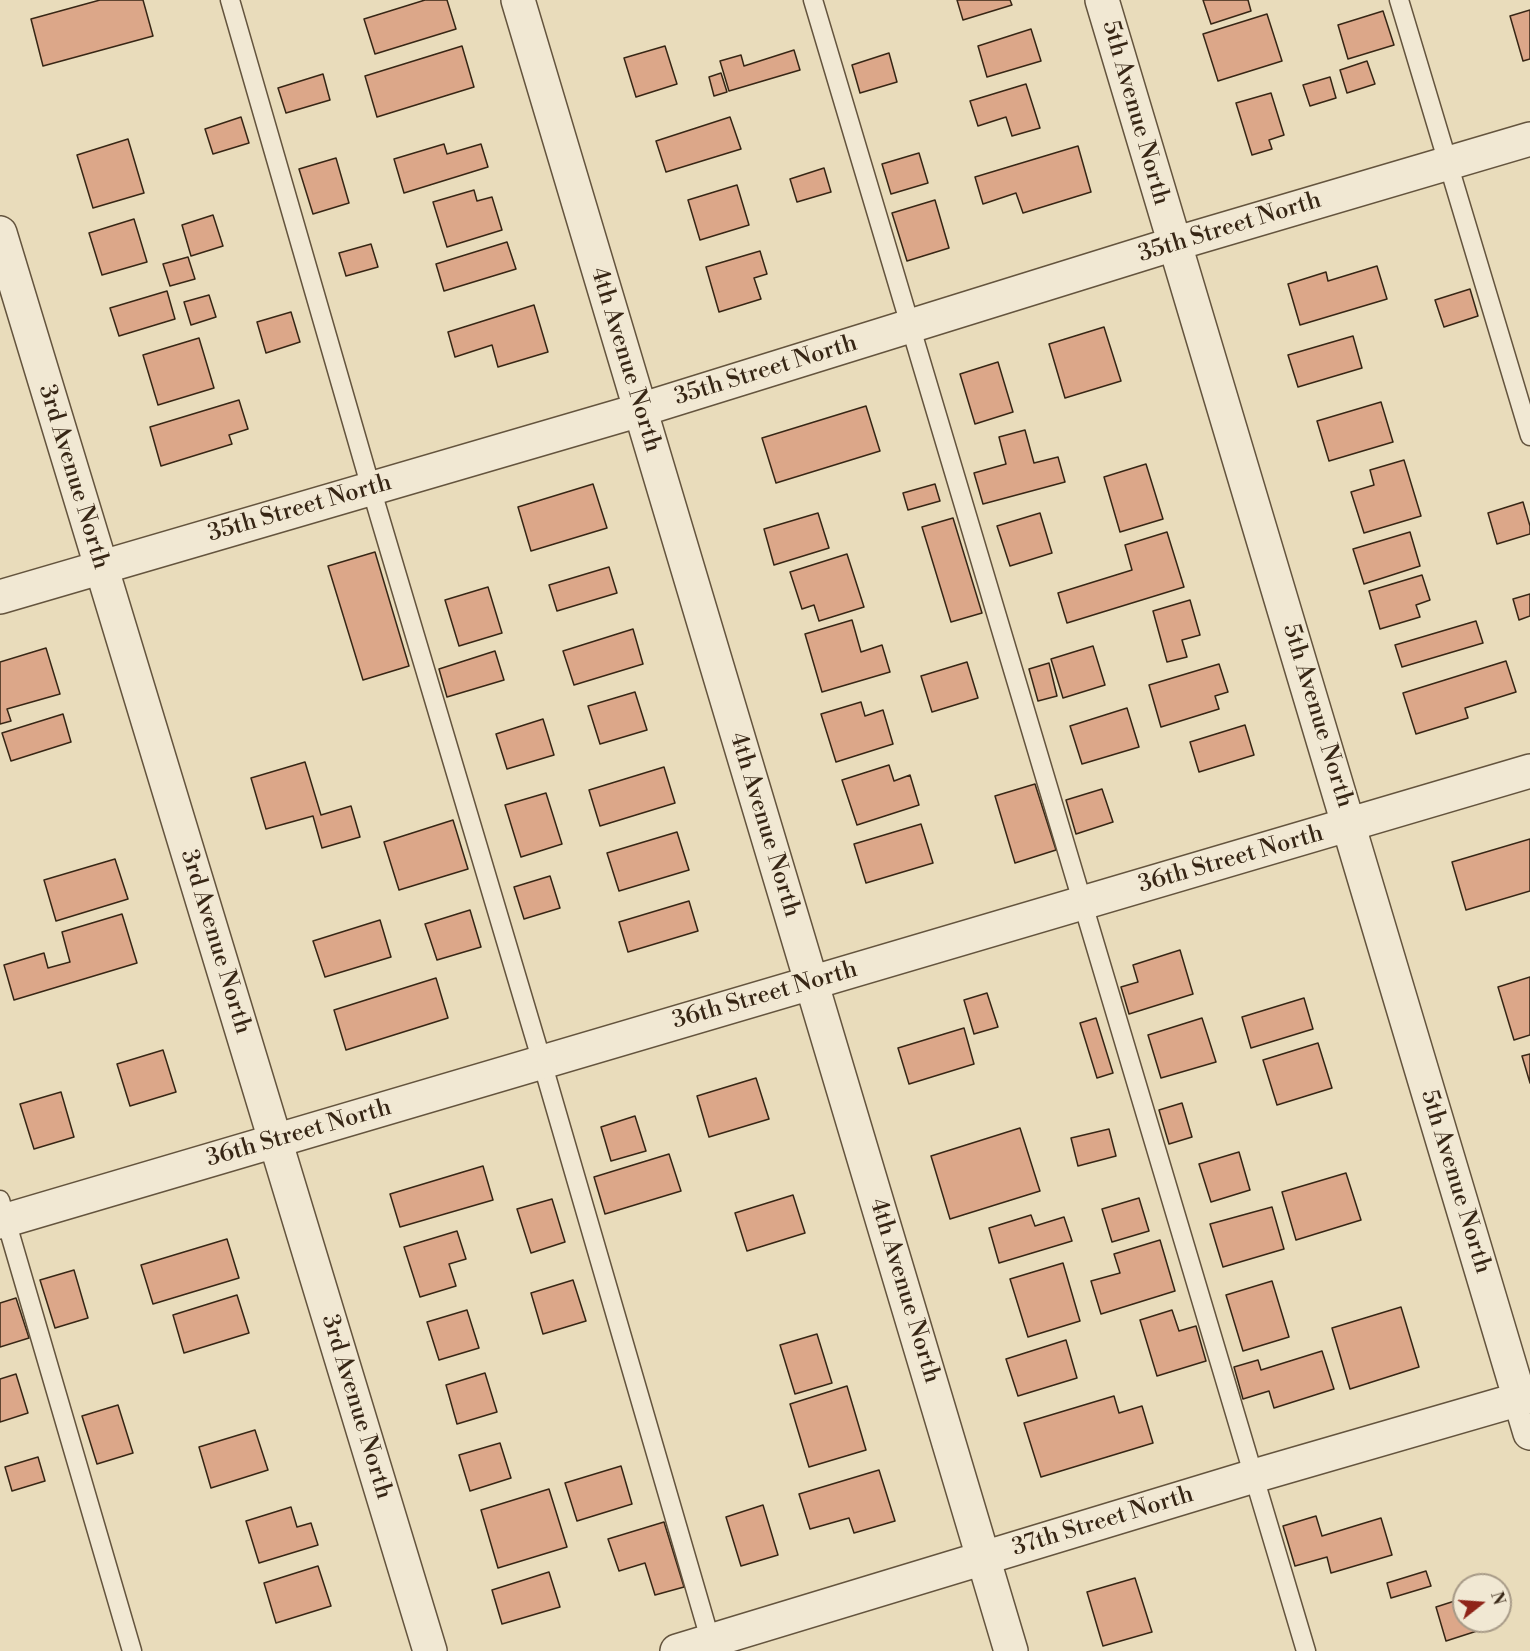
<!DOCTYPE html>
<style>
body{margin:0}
#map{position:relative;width:1530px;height:1651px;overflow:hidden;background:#e9dcbb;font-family:"Libre Bodoni",serif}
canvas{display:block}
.north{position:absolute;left:1452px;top:1573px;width:60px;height:60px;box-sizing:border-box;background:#f1e8d3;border:2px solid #a79a87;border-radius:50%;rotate:73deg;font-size:16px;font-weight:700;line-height:24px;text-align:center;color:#372615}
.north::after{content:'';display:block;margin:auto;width:21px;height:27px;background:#8f2418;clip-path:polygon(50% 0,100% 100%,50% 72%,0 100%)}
</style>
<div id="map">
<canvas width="1530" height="1651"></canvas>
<div class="north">N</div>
</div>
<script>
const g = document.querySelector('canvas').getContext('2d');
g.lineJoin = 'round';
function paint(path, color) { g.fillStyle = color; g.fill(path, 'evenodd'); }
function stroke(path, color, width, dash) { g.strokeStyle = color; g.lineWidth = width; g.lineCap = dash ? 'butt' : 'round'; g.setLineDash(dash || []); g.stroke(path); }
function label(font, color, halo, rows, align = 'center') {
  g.font = font + ' "Libre Bodoni",serif'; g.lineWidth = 4.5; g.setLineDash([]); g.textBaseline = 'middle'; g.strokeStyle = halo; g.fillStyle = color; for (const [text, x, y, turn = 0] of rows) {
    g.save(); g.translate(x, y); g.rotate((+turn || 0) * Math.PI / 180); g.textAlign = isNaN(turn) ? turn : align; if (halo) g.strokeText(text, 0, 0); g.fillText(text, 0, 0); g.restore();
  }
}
const building = new Path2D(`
 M100,0H143L153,36L43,66L31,19Z
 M425,0H447L456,29L375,54L364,19Z
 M957,0H1010L1012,5L963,20Z
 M1203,0H1248L1251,11L1211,24Z
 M1530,10V59L1523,61L1510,16Z
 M1383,11L1394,45L1348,59L1338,25Z
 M1267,14L1282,61L1218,81L1203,34Z
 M1031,29L1041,61L987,77L978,46Z
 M462,46L474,87L377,117L365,76Z
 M665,46L677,84L636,97L624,58Z
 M794,50L800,70L729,91L720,61L741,55L744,66Z
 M889,53L897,82L860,93L852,65Z
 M1367,61L1375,84L1347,93L1340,70Z
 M721,73L727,92L714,96L709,77Z
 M323,74L330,100L286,113L278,88Z
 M1330,77L1336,98L1310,106L1303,85Z
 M1026,84L1040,128L1012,136L1006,117L978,126L970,101Z
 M1271,93L1284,135L1269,140L1272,149L1252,155L1236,103Z
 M241,117L249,143L213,154L205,129Z
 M730,117L741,149L666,172L656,141Z
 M128,139L144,193L93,208L77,155Z
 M444,144L447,154L481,144L488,167L404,193L394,159Z
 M1078,146L1091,192L1023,213L1016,193L983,204L975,177Z
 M919,153L928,183L891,194L882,164Z
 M336,158L349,203L313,214L299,169Z
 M824,168L831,192L797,202L790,179Z
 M737,185L749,225L700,240L688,200Z
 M474,190L477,201L492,197L502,230L447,247L433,202Z
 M935,200L949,248L907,261L892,213Z
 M213,215L223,246L191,256L182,225Z
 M134,219L147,262L102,275L89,233Z
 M507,242L516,269L444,291L436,264Z
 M371,244L378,267L346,276L339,253Z
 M760,251L767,274L754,278L761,299L719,312L706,267Z
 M188,257L195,279L170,286L163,264Z
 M1377,266L1387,299L1300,325L1288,284L1326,272L1328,281Z
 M1470,289L1478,316L1444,327L1435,300Z
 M167,291L175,319L119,336L110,308Z
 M209,295L216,317L191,325L184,302Z
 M534,305L548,352L498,367L492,345L455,357L448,332Z
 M291,312L300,342L266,353L257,322Z
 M1104,327L1121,381L1065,398L1049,344Z
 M1353,336L1362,368L1298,387L1288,355Z
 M199,338L214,388L158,405L143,355Z
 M998,362L1013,412L975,424L960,374Z
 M239,400L248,429L229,435L232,444L161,466L150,427Z
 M1381,402L1393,442L1329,461L1317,421Z
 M866,406L880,451L776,483L762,438Z
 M1025,430L1034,463L1058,457L1065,482L983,504L974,473L1006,464L999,437Z
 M1404,460L1421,516L1364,533L1351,492L1374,485L1370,470Z
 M1146,464L1163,519L1120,532L1104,477Z
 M593,484L607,528L531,551L518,507Z
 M935,484L940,501L908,510L903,493Z
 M1523,502L1530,526V534L1497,544L1488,513Z
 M818,513L829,548L774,565L764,529Z
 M1040,513L1052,553L1010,566L997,526Z
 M953,518L982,613L951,622L922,527Z
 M1167,532L1184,587L1067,623L1058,593L1132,570L1125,545Z
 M1410,532L1420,566L1364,584L1353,549Z
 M375,552L409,666L363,680L328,566Z
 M847,554L864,607L819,621L814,605L802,609L790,572Z
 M609,567L617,593L557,611L549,585Z
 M1422,575L1430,600L1416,605L1420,617L1380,629L1369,591Z
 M488,587L502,633L459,646L445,600Z
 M1530,594V616L1519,620L1513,599Z
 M1190,600L1200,635L1182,640L1187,657L1167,662L1153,611Z
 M852,620L861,652L882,645L890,672L822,692L805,634Z
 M1476,621L1483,643L1402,667L1395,645Z
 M633,629L643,664L574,685L563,651Z
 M1093,646L1105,685L1063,698L1051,659Z
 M46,648L60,694L7,709L11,721L0,724V662Z
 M495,651L504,680L447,697L439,669Z
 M1506,661L1516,692L1465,708L1468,718L1416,734L1403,693Z
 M967,662L978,698L932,712L921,676Z
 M1049,663L1057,696L1038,701L1029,669Z
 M1219,664L1228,692L1215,696L1219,709L1161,727L1149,685Z
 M635,692L647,730L600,744L588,706Z
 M861,702L865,716L883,710L893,744L836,762L821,714Z
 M1127,708L1139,747L1082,764L1070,726Z
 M63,714L71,742L11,761L2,733Z
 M543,719L554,755L507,769L496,734Z
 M1245,725L1254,755L1199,772L1190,742Z
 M305,762L321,815L351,806L360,837L322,848L313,816L266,829L251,778Z
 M889,765L894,781L910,775L919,805L857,825L842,780Z
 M664,767L675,803L600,826L589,790Z
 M1035,784L1056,850L1015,863L995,796Z
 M1102,789L1113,822L1076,834L1066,800Z
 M546,793L562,844L521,857L505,805Z
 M453,820L468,869L399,890L384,842Z
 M921,824L933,863L866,883L854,844Z
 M677,832L689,870L619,891L607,853Z
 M1530,839V891L1466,910L1452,862Z
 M115,859L128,899L56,921L44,880Z
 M550,876L560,908L524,919L514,887Z
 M689,901L698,931L628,952L619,922Z
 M470,910L481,947L437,960L425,924Z
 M122,914L137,963L14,1000L4,965L44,953L48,968L70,962L62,932Z
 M380,920L391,957L325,977L313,941Z
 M1180,950L1193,994L1129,1014L1121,987L1138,982L1133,965Z
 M1530,977V1035L1514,1040L1498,987Z
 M436,978L448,1018L346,1050L334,1010Z
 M987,993L998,1027L974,1034L964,1000Z
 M1304,998L1313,1029L1251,1048L1242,1017Z
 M1096,1018L1113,1073L1097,1078L1080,1023Z
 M1202,1018L1216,1062L1161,1078L1148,1035Z
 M964,1028L974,1064L909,1084L898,1048Z
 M1318,1043L1332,1088L1277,1105L1263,1060Z
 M163,1050L176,1092L130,1106L117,1064Z
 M1530,1054V1083L1522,1056Z
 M756,1078L769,1119L709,1137L697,1096Z
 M61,1092L74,1137L34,1149L20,1104Z
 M1182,1103L1192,1137L1169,1144L1159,1110Z
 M635,1116L646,1151L611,1161L601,1127Z
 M1020,1128L1040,1191L950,1219L931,1156Z
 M1109,1129L1116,1156L1078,1166L1071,1138Z
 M1239,1152L1250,1190L1211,1202L1199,1164Z
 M669,1154L681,1191L605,1214L594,1177Z
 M483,1166L493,1200L400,1227L390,1194Z
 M1346,1173L1361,1220L1296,1240L1282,1192Z
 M793,1195L805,1233L747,1251L735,1213Z
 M1139,1198L1149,1231L1112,1242L1102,1209Z
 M552,1199L565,1242L531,1253L517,1209Z
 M1272,1207L1284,1249L1223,1267L1210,1224Z
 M1031,1215L1035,1226L1064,1217L1072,1241L999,1263L989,1228Z
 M457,1231L466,1259L449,1264L456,1286L420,1297L404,1247Z
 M227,1239L239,1278L153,1304L141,1265Z
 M1160,1240L1175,1291L1101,1314L1091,1281L1120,1273L1114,1254Z
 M1063,1263L1080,1321L1028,1337L1010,1279Z
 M74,1270L88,1318L55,1328L40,1280Z
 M573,1280L586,1321L543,1334L531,1293Z
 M1272,1281L1289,1337L1243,1351L1226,1295Z
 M237,1295L249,1333L184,1353L173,1315Z
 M16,1298L29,1338L0,1347V1303Z
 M1401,1307L1419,1367L1350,1389L1332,1328Z
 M467,1310L479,1348L439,1360L427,1322Z
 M1172,1310L1179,1331L1196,1326L1206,1361L1157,1376L1140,1320Z
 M817,1334L832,1383L795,1394L780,1345Z
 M1066,1340L1077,1378L1018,1396L1006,1359Z
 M1322,1351L1334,1389L1274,1408L1269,1391L1243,1399L1234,1367L1258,1360L1261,1370Z
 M485,1373L497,1412L457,1424L446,1385Z
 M16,1374L28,1413L0,1422V1379Z
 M847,1386L866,1450L809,1467L790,1404Z
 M1114,1396L1119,1413L1142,1406L1153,1443L1041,1477L1024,1423Z
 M118,1405L133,1453L97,1464L82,1416Z
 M255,1430L268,1470L211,1488L199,1447Z
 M500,1443L511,1478L470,1491L459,1455Z
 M38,1457L45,1481L12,1491L5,1467Z
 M621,1466L632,1504L577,1521L565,1483Z
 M879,1470L895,1521L854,1533L849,1518L810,1529L799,1494Z
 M549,1489L567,1547L498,1568L481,1510Z
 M763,1505L778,1555L741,1566L726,1517Z
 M291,1507L297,1527L311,1523L318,1545L259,1563L246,1521Z
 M1316,1516L1322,1536L1381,1518L1392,1555L1331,1573L1327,1557L1295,1566L1283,1526Z
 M664,1522L684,1587L655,1595L645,1563L619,1571L608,1539Z
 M318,1566L331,1606L276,1623L264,1583Z
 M1426,1571L1431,1586L1391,1598L1387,1583Z
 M549,1572L560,1607L502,1624L492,1590Z
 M1135,1578L1152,1632L1103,1646L1087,1592Z
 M1464,1598V1621H1474L1477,1631L1446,1641L1436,1607Z`);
paint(building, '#dca789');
stroke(building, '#372615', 1.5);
const lane = new Path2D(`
 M230,0L371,488L542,1062L712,1646
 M813,0L1306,1651
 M1399,0L1530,436
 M0,1200L132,1651`);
const street = new Path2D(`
 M518,0L1011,1651
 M1102,0L1530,1433
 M0,233L430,1651
 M0,597L640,410L1174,244L1530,139
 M0,1222L1530,771
 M677,1651L1254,1476L1530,1396`);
stroke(lane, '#64543e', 21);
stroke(street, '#64543e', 36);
stroke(lane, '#f1e8d3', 18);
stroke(street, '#f1e8d3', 33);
label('24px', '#372615', '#f1e8d3', [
 ["5th Avenue North",1135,113,74],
 ["35th Street North",1230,228,-17],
 ["4th Avenue North",625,360,73],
 ["35th Street North",766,371,-17],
 ["3rd Avenue North",73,477,73],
 ["35th Street North",300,509,-16],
 ["5th Avenue North",1317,716,73],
 ["4th Avenue North",764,825,73],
 ["36th Street North",1231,860,-16],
 ["3rd Avenue North",215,942,73],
 ["36th Street North",765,996,-16],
 ["36th Street North",299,1134,-16],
 ["5th Avenue North",1455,1182,73],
 ["4th Avenue North",904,1291,73],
 ["3rd Avenue North",356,1407,73],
 ["37th Street North",1103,1522,-17]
]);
</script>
